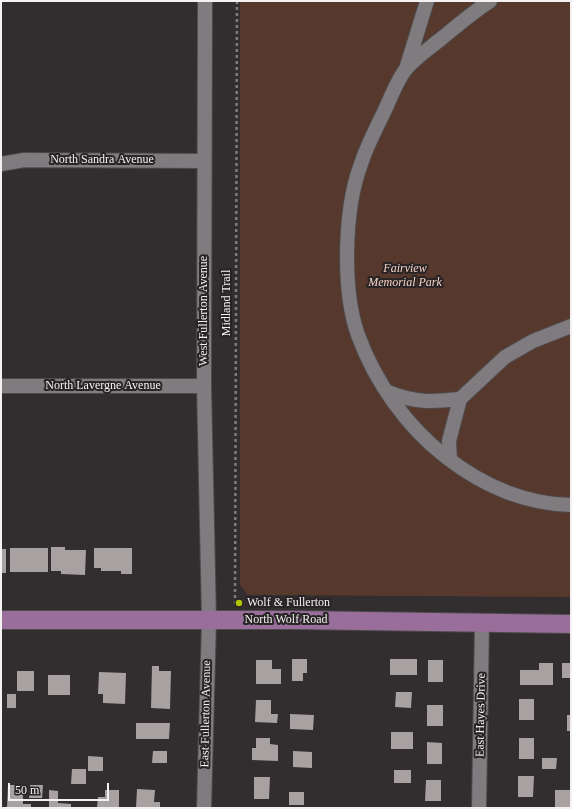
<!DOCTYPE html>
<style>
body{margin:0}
#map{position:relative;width:572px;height:809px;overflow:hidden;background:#322e30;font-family:Georgia,serif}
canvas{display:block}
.frame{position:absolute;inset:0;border:2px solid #f4f1f2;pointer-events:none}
.scale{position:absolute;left:8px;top:783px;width:101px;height:18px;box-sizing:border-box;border:2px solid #f4f1f2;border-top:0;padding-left:5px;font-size:12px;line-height:14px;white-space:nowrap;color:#f4f1f2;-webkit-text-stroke:3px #282426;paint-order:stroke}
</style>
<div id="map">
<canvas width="572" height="809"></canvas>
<div class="frame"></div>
<div class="scale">50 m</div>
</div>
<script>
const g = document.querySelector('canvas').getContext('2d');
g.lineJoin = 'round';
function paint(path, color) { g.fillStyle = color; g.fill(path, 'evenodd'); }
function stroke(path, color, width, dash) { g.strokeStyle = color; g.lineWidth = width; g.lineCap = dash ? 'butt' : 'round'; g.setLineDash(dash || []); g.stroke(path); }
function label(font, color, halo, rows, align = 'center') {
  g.font = font + ' Georgia,serif'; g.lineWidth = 4; g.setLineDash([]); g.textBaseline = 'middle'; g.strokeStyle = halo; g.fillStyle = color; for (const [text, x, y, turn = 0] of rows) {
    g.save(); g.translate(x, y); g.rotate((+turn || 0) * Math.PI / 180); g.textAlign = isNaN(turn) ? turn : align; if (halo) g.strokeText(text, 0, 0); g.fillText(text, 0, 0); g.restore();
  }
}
paint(new Path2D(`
 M240,1H571V597L248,595L240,585Z`), '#56382d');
paint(new Path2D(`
 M51,547H65V550H86L85,575L61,574V571H51Z
 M10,548H48V572H10Z
 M94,548H132V574H121V571H101V568H94Z
 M1,549H6V573H1Z
 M292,659H307V673H303V681H292Z
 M390,659H417V675H390Z
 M256,660H272V669H281V684H256Z
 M428,660H443V682H428Z
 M539,663H553V685H520V670H539Z
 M562,663H571V678H562Z
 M152,666H159V671H171L170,709L151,708Z
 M17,671H34V691H17Z
 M99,672L126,673L125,704L103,703V694H98Z
 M48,675H70V695H48Z
 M396,692H412L411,708L395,707Z
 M7,694H16V708H7Z
 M519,699H534V720H519Z
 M256,700H271V714H278L277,723L255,722Z
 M427,705H443V726H427Z
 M290,714L314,715L313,730L290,729Z
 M567,715H571V731H567Z
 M136,723H170L169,739H136Z
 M391,732H413V749H391Z
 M256,738H270V744L278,745V761L252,760V748H256Z
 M519,738H534V759H519Z
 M427,742L442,743V764H427Z
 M153,751H167V763H152Z
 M293,751L312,752V768L293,767Z
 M88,756L103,757V771H88Z
 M542,758H557L556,769H542Z
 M72,769H86V784H71Z
 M394,770H411V783H394Z
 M518,776H534L533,797H518Z
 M254,777H270L269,799H254Z
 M426,780H441V801H425Z
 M8,785H23V804H31V808H7Z
 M30,785H43L42,798H29Z
 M137,789L155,790L154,802H160V808H136Z
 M49,790L58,791V803L71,804V808H49Z
 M105,790H119V808H97L98,797H105Z
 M555,790H571V807H555Z
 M289,792H304V805H289Z`), '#a7a1a1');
const minor = new Path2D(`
 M490,1C473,12 458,25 442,38C430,48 416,57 406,69C396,81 389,103 381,118C374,133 366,148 361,164C344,209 342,290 358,335C375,382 407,427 446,457C482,485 525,504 571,505
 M406,69L427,1
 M1,164L24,160L204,161
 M1,386H204
 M388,392C416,403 431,402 460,399
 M450,460L449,441L460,399L505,357L533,341L571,326
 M204,808L209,620L204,386L205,1
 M479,808L482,622`);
const major = new Path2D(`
 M1,620H294L571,624`);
stroke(minor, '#4e4b4c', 16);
stroke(major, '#4e4b4c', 20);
stroke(new Path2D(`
 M235,604L237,1`), '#7f7b7d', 2.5, [3, 3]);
stroke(minor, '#807b7e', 14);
stroke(major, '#996e9b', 18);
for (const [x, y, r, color] of [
 [239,603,4,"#b1c500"]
]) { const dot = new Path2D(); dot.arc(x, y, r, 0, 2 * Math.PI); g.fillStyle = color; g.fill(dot); stroke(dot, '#282426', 1.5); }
label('12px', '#f4f1f2', '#282426', [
 ["North Sandra Avenue",102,160],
 ["Midland Trail",227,303,-90],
 ["West Fullerton Avenue",204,311,-90],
 ["North Lavergne Avenue",103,386],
 ["North Wolf Road",286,620],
 ["East Fullerton Avenue",206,714,-89],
 ["East Hayes Drive",481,715,-89]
]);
label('italic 12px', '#f7d1c3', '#282426', [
 ["Fairview",405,269],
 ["Memorial Park",405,283]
]);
label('12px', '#f4f1f2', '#282426', [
 ["Wolf & Fullerton",247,603]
], 'left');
</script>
